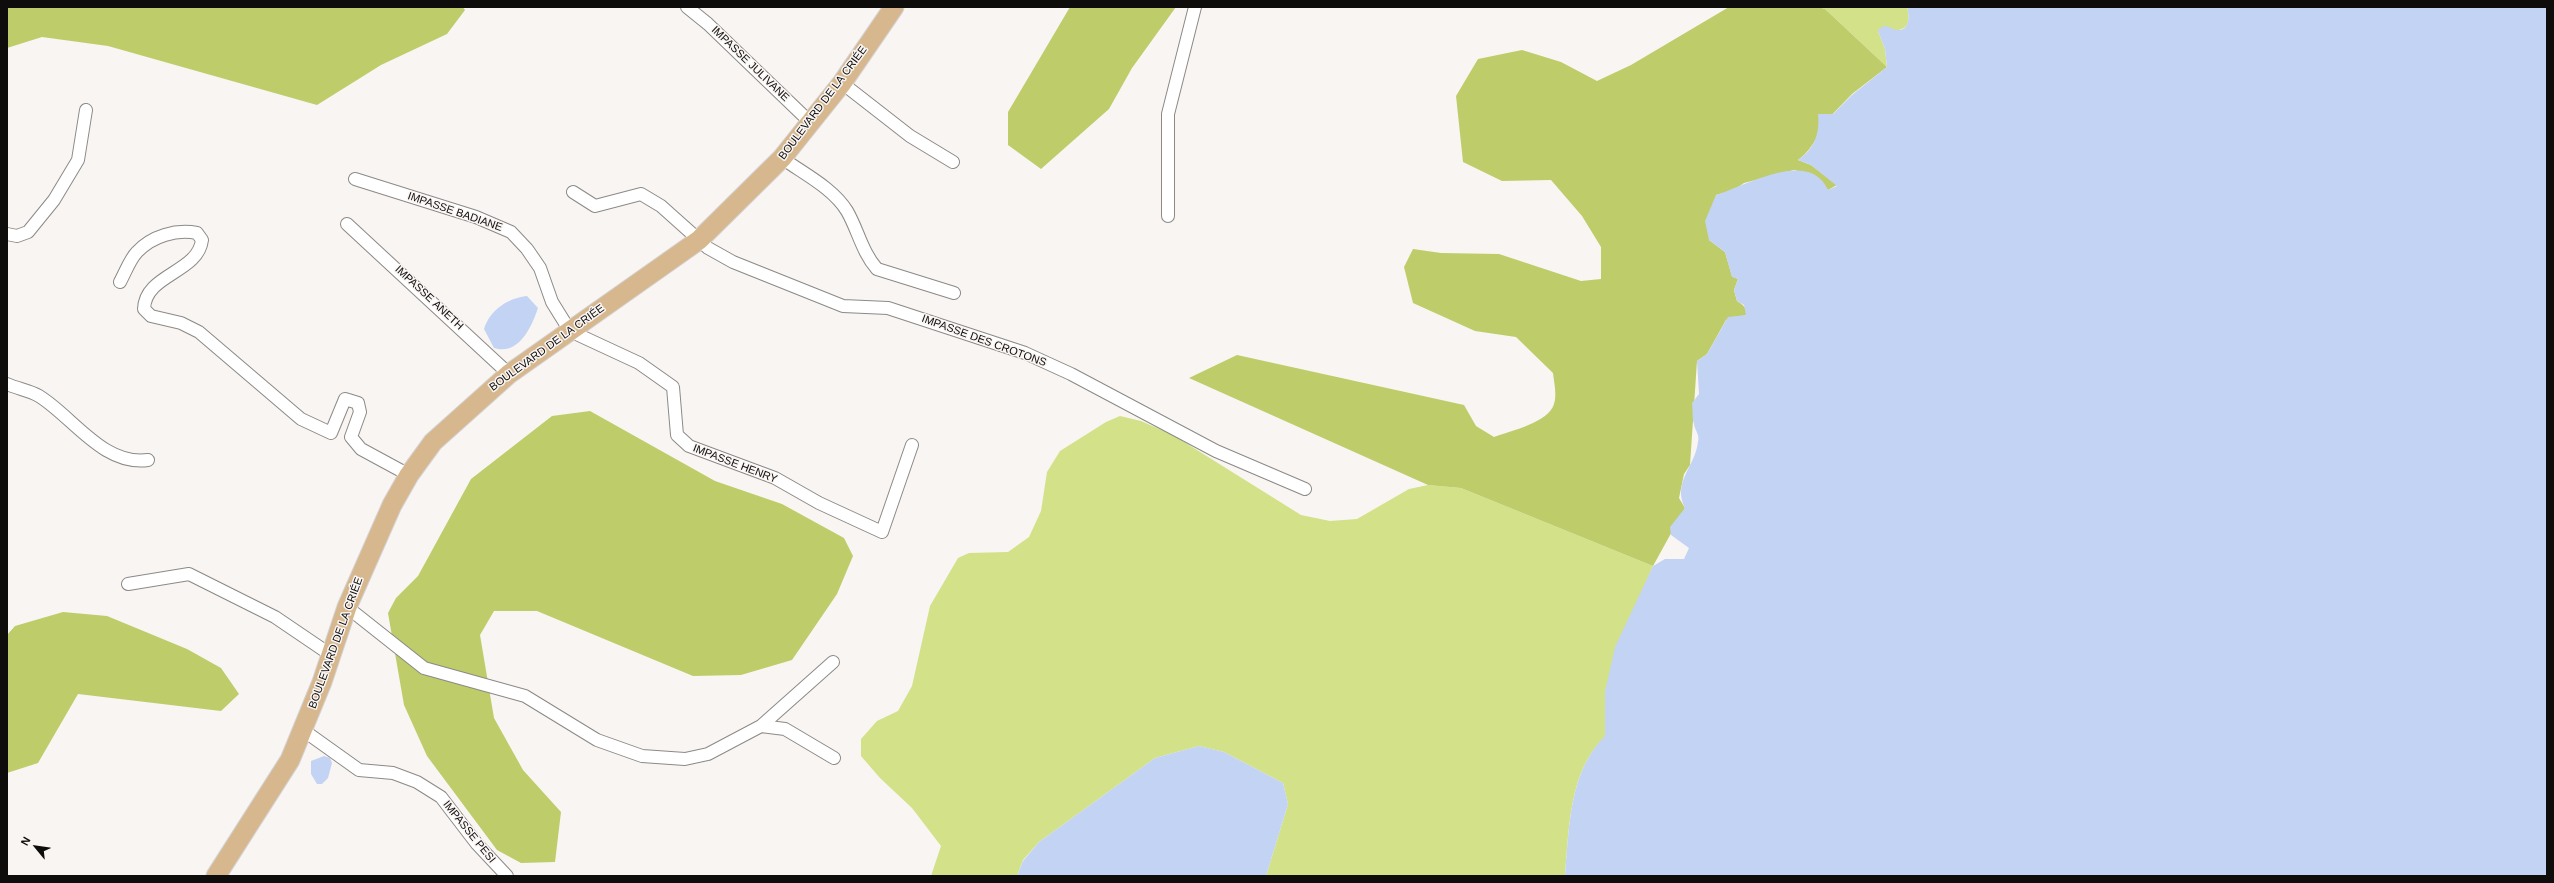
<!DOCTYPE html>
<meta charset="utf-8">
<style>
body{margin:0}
#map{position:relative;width:2554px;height:883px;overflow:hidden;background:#f9f5f3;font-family:Helvetica,sans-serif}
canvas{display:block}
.frame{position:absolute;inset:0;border:8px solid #0e0d0c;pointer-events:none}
.north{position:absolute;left:16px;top:827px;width:40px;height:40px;-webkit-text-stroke:3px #f9f5f3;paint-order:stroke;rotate:299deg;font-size:11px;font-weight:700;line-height:16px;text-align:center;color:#0e0d0c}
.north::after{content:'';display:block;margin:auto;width:14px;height:18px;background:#0e0d0c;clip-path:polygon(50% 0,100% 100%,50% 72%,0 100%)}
</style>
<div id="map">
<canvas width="2554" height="883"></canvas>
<div class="frame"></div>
<div class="north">N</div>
</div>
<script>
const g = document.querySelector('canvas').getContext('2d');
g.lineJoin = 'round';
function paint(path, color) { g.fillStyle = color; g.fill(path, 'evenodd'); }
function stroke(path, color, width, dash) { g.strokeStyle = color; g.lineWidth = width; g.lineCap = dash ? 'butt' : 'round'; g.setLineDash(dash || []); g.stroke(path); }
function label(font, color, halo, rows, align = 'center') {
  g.font = font + ' Helvetica,sans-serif'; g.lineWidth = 3; g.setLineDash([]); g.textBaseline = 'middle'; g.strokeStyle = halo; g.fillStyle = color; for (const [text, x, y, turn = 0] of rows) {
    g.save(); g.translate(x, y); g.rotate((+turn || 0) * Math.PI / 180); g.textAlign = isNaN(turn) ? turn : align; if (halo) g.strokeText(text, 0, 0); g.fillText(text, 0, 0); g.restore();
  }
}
paint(new Path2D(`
 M1818,7H1907C1914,33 1898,31 1878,31L1885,49L1887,67L1825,9Z
 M1120,416L1141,421L1173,435L1301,515L1330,521L1357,519L1409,489L1428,485L1461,488L1653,566L1636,605L1605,692V737C1569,770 1569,829 1565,876H1266L1288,804L1283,783L1224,752L1199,746L1155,758L1039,842L1023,860L1017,876H931L941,846L912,808L880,778L861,756V739L877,721L898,711L912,686L930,606L958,558L969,553L1008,552L1029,537L1041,511L1047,472L1060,451L1106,422Z`), '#d3e188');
paint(new Path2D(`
 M7,7H463L465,10L447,34L381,65L317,105L108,46L42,37L7,48Z
 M1070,7H1176L1132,68L1109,109L1041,169L1008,145V112Z
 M1729,7H1818L1825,9L1887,67L1852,94L1819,128C1819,138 1807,154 1798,160L1811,165L1837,185L1828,190L1802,172L1794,170L1744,183L1734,190L1716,195L1709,240L1725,252L1732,276L1738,279L1734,290L1737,301C1742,304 1748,308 1746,315L1726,320L1707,354L1697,361L1690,465L1684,474L1679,498L1685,508L1653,566L1461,488L1428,485L1189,378L1237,355L1464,405L1476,426L1494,437C1511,431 1549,422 1554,404C1557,395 1554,382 1553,373L1516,337L1475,331L1413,303L1404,267L1413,249L1441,253L1499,254L1581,281L1601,279V247L1582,216L1551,180L1502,181L1463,162L1456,96L1478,59L1522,50L1561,62L1597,81L1631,65Z
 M590,411L715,481L782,504L844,538L853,556L837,594L792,660L741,675L693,676L537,611H494L480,635L494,718L523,770L561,812L555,862L521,863L497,850L427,756L404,705L388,613L396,598L418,576L471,479L552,416Z
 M63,612L107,616L187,649L221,668L239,694L221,711L78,694L38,763L7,773V635L15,626Z`), '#becc6a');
paint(new Path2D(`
 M1907,7H2547V876H1565C1569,829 1569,771 1605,736V692L1615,647L1653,566L1665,559H1684L1689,548L1671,535L1670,527L1685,508C1672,482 1695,467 1698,442C1700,434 1695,431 1694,424C1692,418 1693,410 1692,403L1699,394L1697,361L1707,354L1728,317L1746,315L1744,305L1737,301L1734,290L1738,279L1732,277L1725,252L1709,240L1705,221L1716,195C1746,186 1809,148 1828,190L1837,186L1811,165L1798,160C1815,149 1820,132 1818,114H1833L1852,95L1887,67L1885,49L1878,31L1881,27L1887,26C1905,37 1912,24 1907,7Z
 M527,296L538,308C532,326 519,356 494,348L484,329C490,310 508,298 527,296Z
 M1199,746L1224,752L1283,783L1288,804L1266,876H1017L1023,861L1039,842L1155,758Z
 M324,756L330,758L332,763L328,778L322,784H317L311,774V761Z`), '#c3d3f4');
const street = new Path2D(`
 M687,7L708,24L811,123
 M842,83L910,136L953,162
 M782,158C804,174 833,188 847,211C858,230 862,252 877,269L954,293
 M355,179L476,217L511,232L527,249L540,268L552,302L570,331L639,363L673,387L677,435L689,446L775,478L819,503L882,532L912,445
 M573,192L595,206L641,194L661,206L708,248L733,262L843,306L888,308L1025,353L1071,374L1216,451L1305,489
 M1168,216V114L1195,7
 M347,224L509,374
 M7,234L17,236L28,232L54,200L78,160L86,110
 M120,282C125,273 130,259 137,252C152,236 176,229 197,233L202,240C198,273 145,274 144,309L151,316L181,323L199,332L301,419L331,433L345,399L358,403L360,412L351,437L361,449L409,475
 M7,384C18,389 29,390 39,396C73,417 103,466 148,460
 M128,584L189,574L275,617L331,655
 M347,607L424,668L525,696L597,740L642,756L685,759L708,754L761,726L785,729L834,758
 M761,726L833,662
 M303,730L359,770L393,773L417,782L441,797L477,844L507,876`);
const primary = new Path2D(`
 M216,876L290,760L322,682L347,607L392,505L409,475L433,442L509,374L699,240L782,158L842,83L894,7`);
stroke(street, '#8c8987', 14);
stroke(primary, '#d4d3d3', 21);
stroke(street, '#fff', 12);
stroke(primary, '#d7b88e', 19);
label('11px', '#0e0d0c', '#f9f5f3', [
 ["IMPASSE JULIVANE",750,64,44],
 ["BOULEVARD DE LA CRIÉE",823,103,-53],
 ["IMPASSE BADIANE",455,212,19],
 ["IMPASSE ANETH",429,298,43],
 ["IMPASSE DES CROTONS",984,341,20],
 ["BOULEVARD DE LA CRIÉE",547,348,-36],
 ["IMPASSE HENRY",735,464,21],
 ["BOULEVARD DE LA CRIÉE",336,643,-70],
 ["IMPASSE PESI",469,832,51]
]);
</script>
